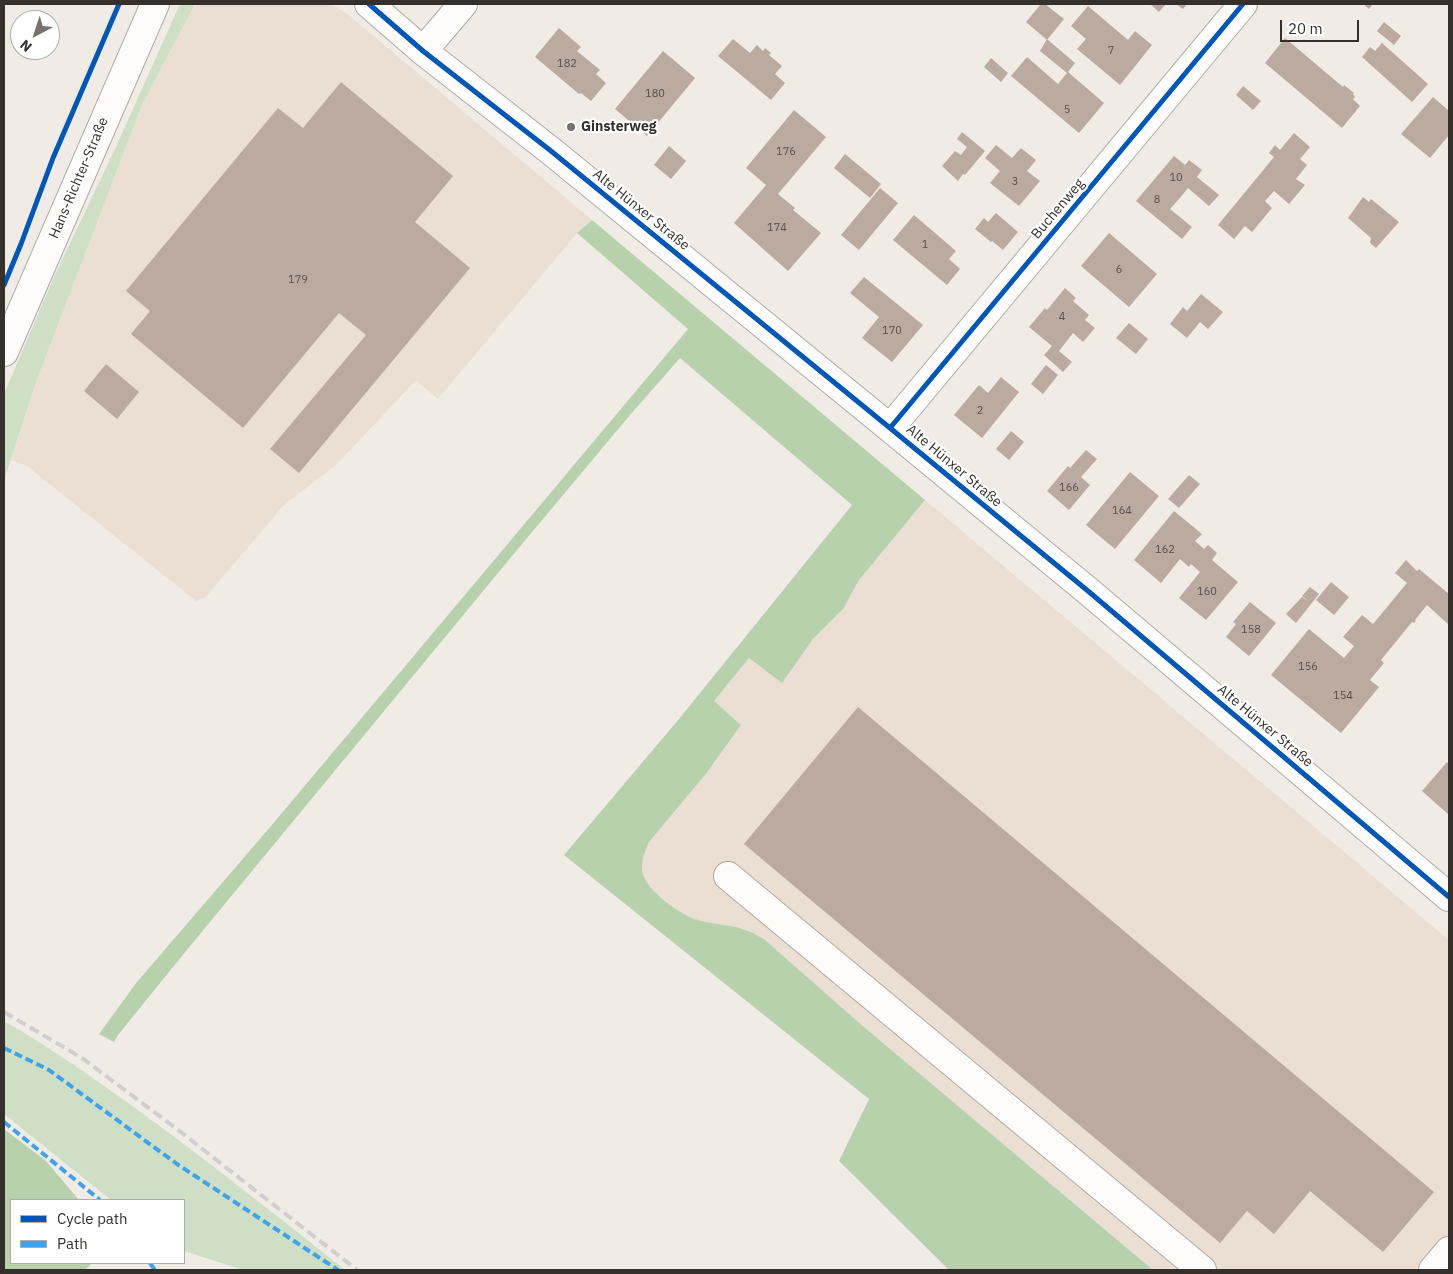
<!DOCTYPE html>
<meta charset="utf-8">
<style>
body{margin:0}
#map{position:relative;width:1453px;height:1274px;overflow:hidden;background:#f1ebe5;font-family:"IBM Plex Sans",sans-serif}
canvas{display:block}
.frame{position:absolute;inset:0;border:5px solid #35302c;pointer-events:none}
.legend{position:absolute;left:10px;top:1199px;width:175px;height:65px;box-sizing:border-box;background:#fff;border:1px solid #aeacab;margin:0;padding:6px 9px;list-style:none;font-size:15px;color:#35302c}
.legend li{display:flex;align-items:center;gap:10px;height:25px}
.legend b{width:25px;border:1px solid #aeacab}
.north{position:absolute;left:10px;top:10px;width:50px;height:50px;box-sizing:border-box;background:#fff;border:1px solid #aeacab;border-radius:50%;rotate:220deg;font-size:14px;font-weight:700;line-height:20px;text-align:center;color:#35302c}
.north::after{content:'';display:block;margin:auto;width:18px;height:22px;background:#77716d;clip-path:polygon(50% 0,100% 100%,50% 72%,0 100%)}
.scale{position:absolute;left:1280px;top:20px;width:79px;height:22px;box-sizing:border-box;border:2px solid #35302c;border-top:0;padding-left:6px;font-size:15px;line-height:18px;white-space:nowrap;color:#35302c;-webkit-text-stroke:4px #fff;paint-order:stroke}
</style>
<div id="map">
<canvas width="1453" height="1274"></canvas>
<div class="frame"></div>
<ul class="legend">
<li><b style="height:6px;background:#0057b8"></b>Cycle path</li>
<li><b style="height:6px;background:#3ea3eb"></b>Path</li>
</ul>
<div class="north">N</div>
<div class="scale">20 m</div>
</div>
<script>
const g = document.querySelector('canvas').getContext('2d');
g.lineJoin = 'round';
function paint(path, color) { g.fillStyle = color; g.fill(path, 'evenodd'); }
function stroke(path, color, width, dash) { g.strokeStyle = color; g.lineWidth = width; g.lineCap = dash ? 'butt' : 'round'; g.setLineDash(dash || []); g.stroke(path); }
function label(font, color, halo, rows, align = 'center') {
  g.font = font + ' "IBM Plex Sans",sans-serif'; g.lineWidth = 4.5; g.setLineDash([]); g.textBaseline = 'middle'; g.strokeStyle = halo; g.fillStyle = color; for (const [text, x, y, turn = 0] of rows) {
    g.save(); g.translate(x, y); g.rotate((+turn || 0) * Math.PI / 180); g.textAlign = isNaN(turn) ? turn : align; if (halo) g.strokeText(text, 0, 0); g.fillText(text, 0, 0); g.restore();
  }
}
paint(new Path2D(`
 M195,4H332L350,16L592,220L577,233L438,399L416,380L337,464L283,506L205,598L196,601L27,466L11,460L36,382L142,105Z
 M925,500L1449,940V1270H1153L864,1027L765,940L694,919L674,908L657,894L648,883L641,870L643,855L649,842L705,775L741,725L714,701L749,658L782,682L813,639L843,609L859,580Z`), '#eadfd2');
paint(new Path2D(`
 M180,4H195L142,105L36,382L4,481V394L54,277L115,149Z
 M4,1021C48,1046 89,1075 131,1105C204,1158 275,1214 345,1270H243L184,1251V1200H111L4,1114Z`), '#cedfc6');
paint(new Path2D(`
 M592,220L925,500L859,580L843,609L813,639L782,683L749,658L714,701L741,725L705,775L649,842C645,851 642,858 642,868C642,888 678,913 695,919C712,925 732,924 748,931C754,933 760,937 765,940L864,1027L1153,1270H949L839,1161L869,1099L564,855L679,719L852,505L680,358L630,415L512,556L186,951L118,1035L114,1042L99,1034L137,982L271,826L688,329L577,233Z
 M4,1129L46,1161L79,1200H11V1263H92L85,1270H4Z`), '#b7d1ad');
paint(new Path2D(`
 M1041,4H1045L1064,19L1047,40L1026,22Z
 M1150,4H1166L1159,12Z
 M1176,4H1187L1183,9Z
 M1363,4H1373L1369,9Z
 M1088,6L1128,40L1135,31L1152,45L1120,85L1077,49L1086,39L1071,26Z
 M1384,22L1401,36L1394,45L1377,31Z
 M559,28L581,47L577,51L600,70L596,74L606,83L591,101L581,93L579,94L535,57Z
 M1285,38L1343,87L1344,85L1354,93L1353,94L1355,97L1353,99L1360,106L1342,128L1265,63Z
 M733,39L750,53L757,45L763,51L765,48L771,53L769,55L782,66L775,74L785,83L771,100L718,56Z
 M1047,39L1075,63L1068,72L1104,103L1079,133L1011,76L1027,57L1058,84L1067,73L1040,51Z
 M1382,43L1428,84L1412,102L1362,57L1370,47L1375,51Z
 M663,51L695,78L647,136L615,109Z
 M991,58L1008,73L1001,82L984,67Z
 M341,82L453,176L415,222L470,268L299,473L270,449L366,335L339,313L243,428L131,334L150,311L126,291L278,108L303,128Z
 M1243,86L1261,101L1253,110L1236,95Z
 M1433,97L1449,111V135L1430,158L1401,134Z
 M794,110L826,137L778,194L795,208L793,210L821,233L788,271L734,223L766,185L746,168Z
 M962,132L985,151L965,175L963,174L958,181L942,166L955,151L961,155L967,147L957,139Z
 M1294,133L1310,147L1300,159L1307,165L1296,179L1305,185L1289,204L1274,191L1265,201L1272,208L1252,232L1245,226L1234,239L1218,225L1274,157L1269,153L1275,145L1280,150Z
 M996,145L1012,158L1021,148L1036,160L1027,171L1040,181L1019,206L990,183L1000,171L985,158Z
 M669,146L686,161L671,179L654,165Z
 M845,154L881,184L870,198L834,168Z
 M1174,156L1185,165L1189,160L1202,170L1197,177L1219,195L1209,206L1188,188L1179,199L1170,209L1192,227L1182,239L1136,201Z
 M880,188L898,203L859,250L841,235Z
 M1363,197L1369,202L1371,199L1399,222L1376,248L1370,243L1371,238L1348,218Z
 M996,213L1018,232L1003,250L992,241L991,242L975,229L984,218L988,222Z
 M914,215L956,251L949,259L960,269L947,285L893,240Z
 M1109,233L1157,274L1129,307L1081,266Z
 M864,277L923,325L892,362L862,338L879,317L850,293Z
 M1065,288L1076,298L1073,301L1089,315L1085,320L1095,328L1083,342L1073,333L1059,351L1072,362L1063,372L1044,355L1052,346L1029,327L1045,308L1047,310Z
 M1201,294L1223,312L1208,329L1200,322L1187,338L1170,324L1183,307L1187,311Z
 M1129,323L1148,339L1136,354L1116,338Z
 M106,364L139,392L117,419L84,391Z
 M1046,365L1058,375L1043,394L1031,384Z
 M1001,377L1019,392L982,438L954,415L979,385L988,393Z
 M1011,431L1024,442L1009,460L996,449Z
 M1086,450L1097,459L1081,477L1090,485L1069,510L1047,491L1068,466L1070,468Z
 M1130,472L1159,496L1115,549L1086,525Z
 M1189,475L1200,484L1179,508L1168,499Z
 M1174,511L1202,534L1195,541L1204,549L1208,545L1217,553L1212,560L1238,582L1206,620L1179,598L1200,572L1191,564L1189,567L1180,559L1161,583L1134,560Z
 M1406,560L1417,571L1419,569L1449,594V625L1427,605L1415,620L1416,621L1414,623L1412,622L1381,660L1384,663L1370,680L1379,687L1341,733L1271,675L1309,629L1344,658L1354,646L1343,637L1362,615L1373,624L1407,583L1395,573Z
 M1331,582L1349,597L1334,615L1316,600Z
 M1310,587L1319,594L1296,623L1286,614L1302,597L1309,602L1302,596Z
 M1250,602L1276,623L1249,656L1226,637L1236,624L1233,622Z
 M858,707L1434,1192L1383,1252L1310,1191L1274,1234L1247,1211L1220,1243L744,844Z
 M1447,762L1449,764V815L1422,791Z`), '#bbaaa0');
const minor = new Path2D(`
 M369,4L423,51L551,151L890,428L1088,591L1449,897
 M423,51L463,4
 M890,428L1243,4
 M728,876L1202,1270
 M1433,1270L1449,1251`);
const major = new Path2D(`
 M4,352L155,4`);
stroke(minor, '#afaaa5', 30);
stroke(major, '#afaaa5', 30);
stroke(minor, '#fdfcfb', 28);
stroke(major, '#fdfcfb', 28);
stroke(new Path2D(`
 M4,1012L82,1058L182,1133L357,1270`), '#d1cfcd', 4, [10, 5]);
stroke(new Path2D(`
 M4,1048L49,1070L177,1164L338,1270
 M4,1122L100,1200
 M150,1263L155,1270`), '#3ea3eb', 4, [8, 4]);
stroke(new Path2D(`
 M369,4L423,51L551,151L890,428L1088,591L1449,897
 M4,285L21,244L53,158L119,4
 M890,428L1243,4`), '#0057b8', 5);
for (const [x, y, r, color] of [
 [571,127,5,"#77716d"]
]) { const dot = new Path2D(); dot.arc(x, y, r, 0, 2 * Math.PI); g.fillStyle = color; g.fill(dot); stroke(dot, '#fff', 2); }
label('11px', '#564e49', null, [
 ["7",1111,51],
 ["182",567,64],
 ["180",655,94],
 ["5",1067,110],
 ["176",786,152],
 ["10",1176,178],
 ["3",1015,182],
 ["8",1157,200],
 ["174",777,228],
 ["1",925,245],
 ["6",1119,270],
 ["179",298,280],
 ["4",1062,317],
 ["170",892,331],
 ["2",980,411],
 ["166",1069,488],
 ["164",1122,511],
 ["162",1165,550],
 ["160",1207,592],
 ["158",1251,630],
 ["156",1308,667],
 ["154",1343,696]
]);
label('bold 14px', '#35302c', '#fff', [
 ["Ginsterweg",581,127]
], 'left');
label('14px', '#35302c', '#fff', [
 ["Hans-Richter-Straße",79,178,-67],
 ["Buchenweg",1058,209,-50],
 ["Alte Hünxer Straße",641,210,39],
 ["Alte Hünxer Straße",954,466,40],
 ["Alte Hünxer Straße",1265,726,40]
]);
</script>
